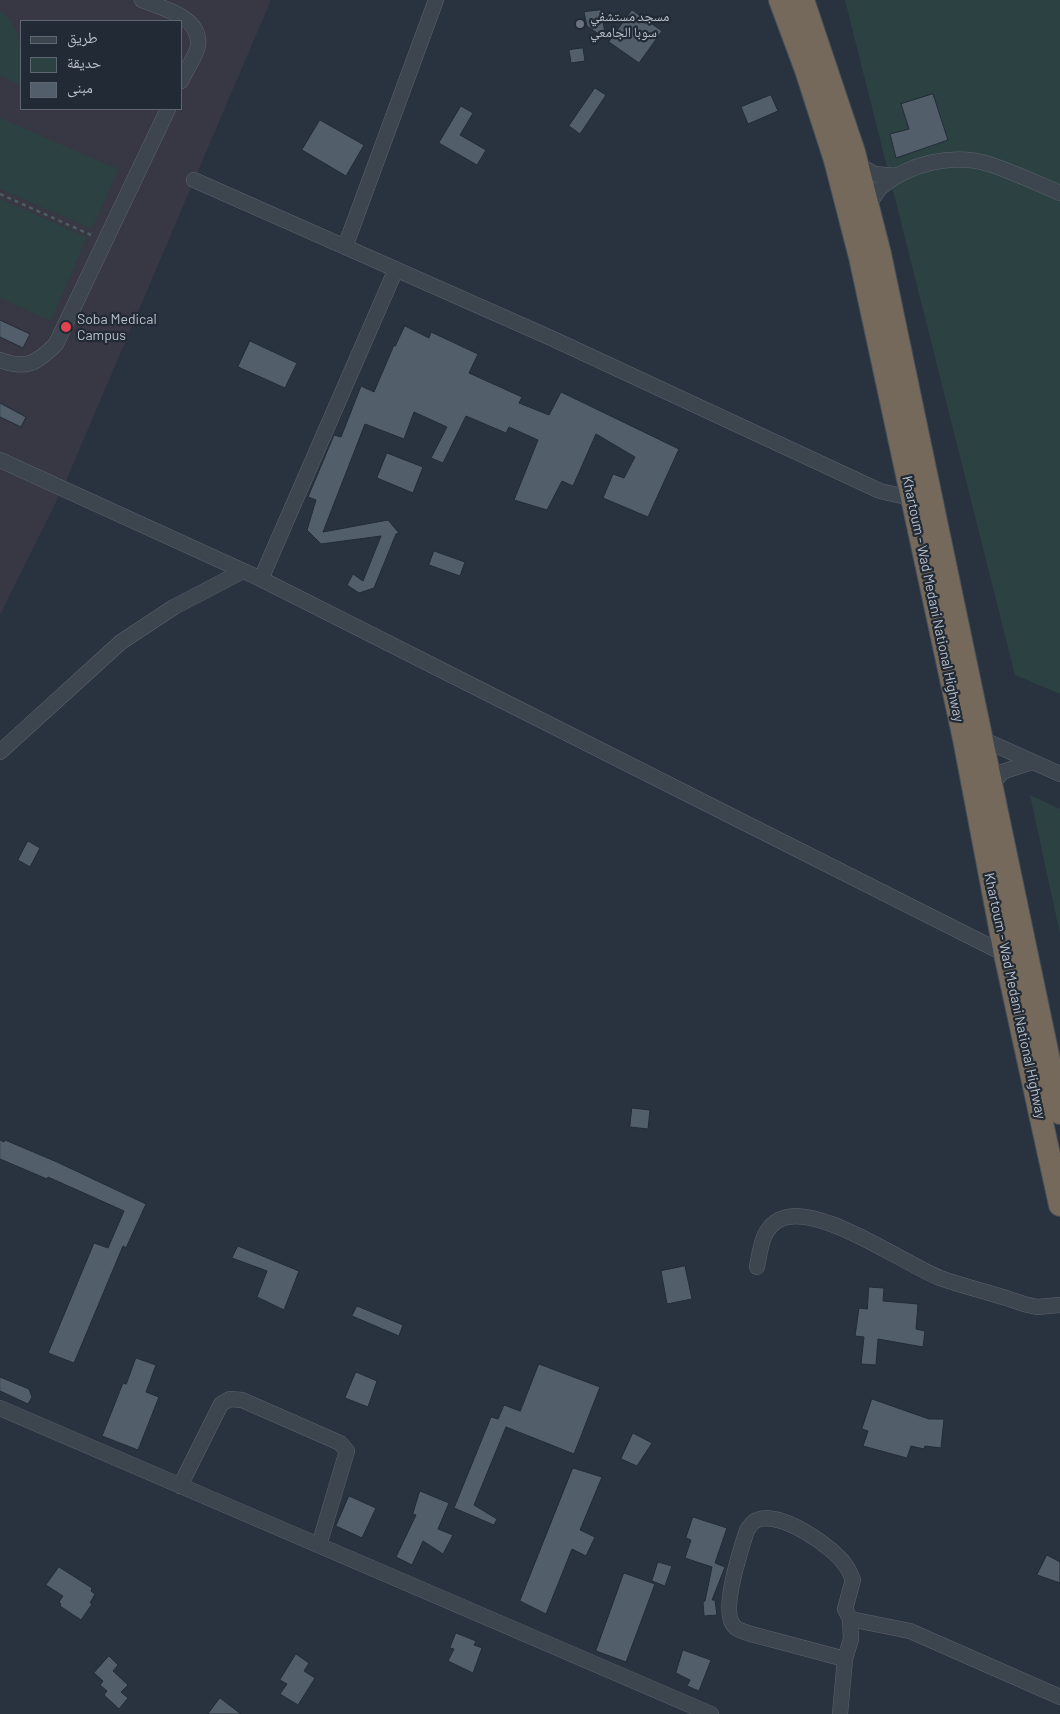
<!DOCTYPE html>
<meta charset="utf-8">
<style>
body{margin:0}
#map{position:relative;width:1060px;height:1714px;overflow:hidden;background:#29333f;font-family:Barlow,"Noto Naskh Arabic",sans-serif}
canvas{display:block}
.legend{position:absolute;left:20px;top:20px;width:162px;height:90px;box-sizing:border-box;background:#212a35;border:1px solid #5e6671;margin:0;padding:6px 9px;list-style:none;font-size:15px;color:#b9c0ca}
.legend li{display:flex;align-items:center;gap:10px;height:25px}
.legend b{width:25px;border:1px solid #5e6671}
</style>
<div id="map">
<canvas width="1060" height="1714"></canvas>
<ul class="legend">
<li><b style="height:6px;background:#3d454f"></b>طريق</li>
<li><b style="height:14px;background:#2c4141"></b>حديقة</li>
<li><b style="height:14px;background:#525e6a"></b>مبنى</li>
</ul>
</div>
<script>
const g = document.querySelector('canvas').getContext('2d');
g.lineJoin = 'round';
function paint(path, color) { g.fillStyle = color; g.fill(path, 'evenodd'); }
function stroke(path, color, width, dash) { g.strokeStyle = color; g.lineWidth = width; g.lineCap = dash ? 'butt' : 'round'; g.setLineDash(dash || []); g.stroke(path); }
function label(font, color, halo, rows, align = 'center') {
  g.font = font + ' Barlow,"Noto Naskh Arabic",sans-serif'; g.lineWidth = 4.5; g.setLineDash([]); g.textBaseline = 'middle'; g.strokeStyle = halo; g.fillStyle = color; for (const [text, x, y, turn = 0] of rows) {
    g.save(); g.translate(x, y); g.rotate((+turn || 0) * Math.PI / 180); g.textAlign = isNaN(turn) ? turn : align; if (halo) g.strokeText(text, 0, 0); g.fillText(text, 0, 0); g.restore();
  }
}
paint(new Path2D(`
 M0,0H271L62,490L0,615ZM21,21H181V109H21Z`), '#383744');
paint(new Path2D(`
 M845,0H1060V694L1015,675Z
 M0,12C24,23 21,63 21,85L0,76Z
 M0,118L118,169L92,229L0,189Z
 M0,199L87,237L51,321L0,298Z
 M1030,795L1060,809V934Z`), '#2c4141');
const building = new Path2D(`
 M601,10L606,39L587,26L584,12Z
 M632,10L662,31L639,63L609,42Z
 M583,48L585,61L571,63L569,50Z
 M595,88L606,95L580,134L569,126Z
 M933,94L948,140L896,158L890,134L909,129L901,104Z
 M771,95L778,111L748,124L741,107Z
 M461,106L473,113L460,135L486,150L477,165L439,143Z
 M320,120L364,145L346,176L302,150Z
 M0,320L30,334L23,348L0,337Z
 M405,326L429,338L431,332L478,354L469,373L522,397L519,403L549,415L561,392L679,449L648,517L603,498L613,474L624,478L635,457L596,434L573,486L562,481L547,510L514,500L538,440L509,427L506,433L466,416L443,463L431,458L447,427L414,412L404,439L365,424L323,532L388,520L399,533L396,534L374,588L359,593L347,585L353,574L363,581L381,536L321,544L307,530L316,500L308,497L334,435L341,437L361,386L374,392L394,345L395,346Z
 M250,341L297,363L285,388L238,367Z
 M0,403L26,417L21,427L0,417Z
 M387,453L423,467L413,493L377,478Z
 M434,551L465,562L460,576L429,565Z
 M28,841L40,848L30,867L18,860Z
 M632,1108L650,1110L648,1129L630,1127Z
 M0,1140L4,1142L5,1140L57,1162L146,1204L126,1248L123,1246L74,1363L48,1353L94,1243L108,1248L124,1211L48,1177L47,1179L0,1159Z
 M238,1246L299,1271L284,1310L257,1297L267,1271L232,1258Z
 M685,1266L692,1299L667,1304L661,1271Z
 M869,1287L884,1288L883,1301L918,1304L916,1329L925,1331L923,1347L878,1339L876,1365L861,1364L864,1337L855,1336L859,1308L867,1309Z
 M357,1306L403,1325L399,1336L352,1316Z
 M136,1358L156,1365L146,1392L159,1397L138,1450L102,1436L123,1383L126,1384Z
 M539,1364L600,1387L574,1454L506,1427L474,1505L497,1519L494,1525L454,1508L491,1417L498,1419L504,1405L520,1411Z
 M356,1372L377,1381L368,1407L345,1398Z
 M0,1377L29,1389L32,1397L28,1404L0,1391Z
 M872,1399L929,1419H944L941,1448L925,1446L924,1449L911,1446L907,1458L863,1446L868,1431L862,1429Z
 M633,1433L652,1443L637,1466L621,1459Z
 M573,1468L602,1477L580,1530L595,1537L586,1556L572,1549L546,1614L520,1601Z
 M420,1491L449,1503L438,1529L453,1535L443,1554L423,1541L412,1565L396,1557L416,1515L413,1514Z
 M349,1496L376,1508L362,1538L336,1526Z
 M693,1517L727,1528L715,1563L725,1567L712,1600H715L717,1615L704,1616L703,1602L705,1601L712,1567L685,1558L691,1540L686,1538Z
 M1047,1555L1060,1562V1583L1037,1575Z
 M658,1562L672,1566L665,1586L652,1581Z
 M59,1567L92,1588L91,1591L95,1594L90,1603L92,1604L81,1620L60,1606L61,1604L59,1602L63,1596L46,1585Z
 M624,1573L655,1584L626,1662L596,1651Z
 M456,1633L476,1641L474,1645L482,1648L473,1673L448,1661L454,1649L450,1648Z
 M683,1650L711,1660L699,1691L687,1686L690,1680L676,1673Z
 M296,1654L309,1663L304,1671L315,1678L298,1705L280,1694L287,1684L280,1680Z
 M109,1656L118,1665L113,1671L128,1685L121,1692L128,1698L119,1709L104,1695L107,1691L100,1685L103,1681L94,1673Z
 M220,1698L241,1714H208Z`);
paint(building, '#525e6a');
stroke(building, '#232c37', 1);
const minor = new Path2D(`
 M142,0C162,8 202,17 198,46C197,54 185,72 181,81
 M857,164L874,174L897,176
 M194,180L551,338L880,491L919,500
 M868,206C872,200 876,192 881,187C910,163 953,153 989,164C1013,172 1037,183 1060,193
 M345,247L436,0
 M0,360C27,370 37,363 56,344L168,109
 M0,460L261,579L1005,954
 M261,579L396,269
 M982,739L1060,774
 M0,752L121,642L174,607L243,571
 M992,785L1002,772L1032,762
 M757,1267C760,1251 762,1228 779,1220C815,1200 904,1264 940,1278C968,1288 997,1294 1024,1304L1037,1307L1060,1305
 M0,1408L711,1714
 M180,1486L221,1404L230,1399L242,1400L340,1443L347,1451L319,1545
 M845,1659L751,1634C746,1632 738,1631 734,1626C720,1611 741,1549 747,1530C750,1526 752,1522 757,1520C780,1510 834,1547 846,1566C849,1570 851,1575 853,1580L845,1609L850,1619
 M840,1714L845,1659L851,1639L850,1619L910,1631L1060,1697`);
const highway = new Path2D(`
 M780,0L806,70L835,160L860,257L964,739L1005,954L1060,1205
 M803,0L854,152L880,254L1060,1113`);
stroke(minor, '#5b636d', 16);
stroke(highway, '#47505a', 24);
stroke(new Path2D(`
 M0,194L91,235`), '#4b5d5f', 2.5, [4, 4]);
stroke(minor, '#3d454f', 15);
stroke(highway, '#75695b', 22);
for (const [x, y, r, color] of [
 [580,24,5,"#6b7280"],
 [66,327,6,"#e0444e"]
]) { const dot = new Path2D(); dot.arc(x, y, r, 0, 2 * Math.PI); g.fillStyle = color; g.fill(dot); stroke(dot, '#212a35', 2); }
label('14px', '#b9c0ca', '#212a35', [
 ["مسجد مستشفي",590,16],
 ["سوبا الجامعي",590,32],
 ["Soba Medical",77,319],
 ["Campus",77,335]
], 'left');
label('14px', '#b9c0ca', '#212a35', [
 ["Khartoum - Wad Medani National Highway",933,599,78],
 ["Khartoum - Wad Medani National Highway",1015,996,78]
]);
</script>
